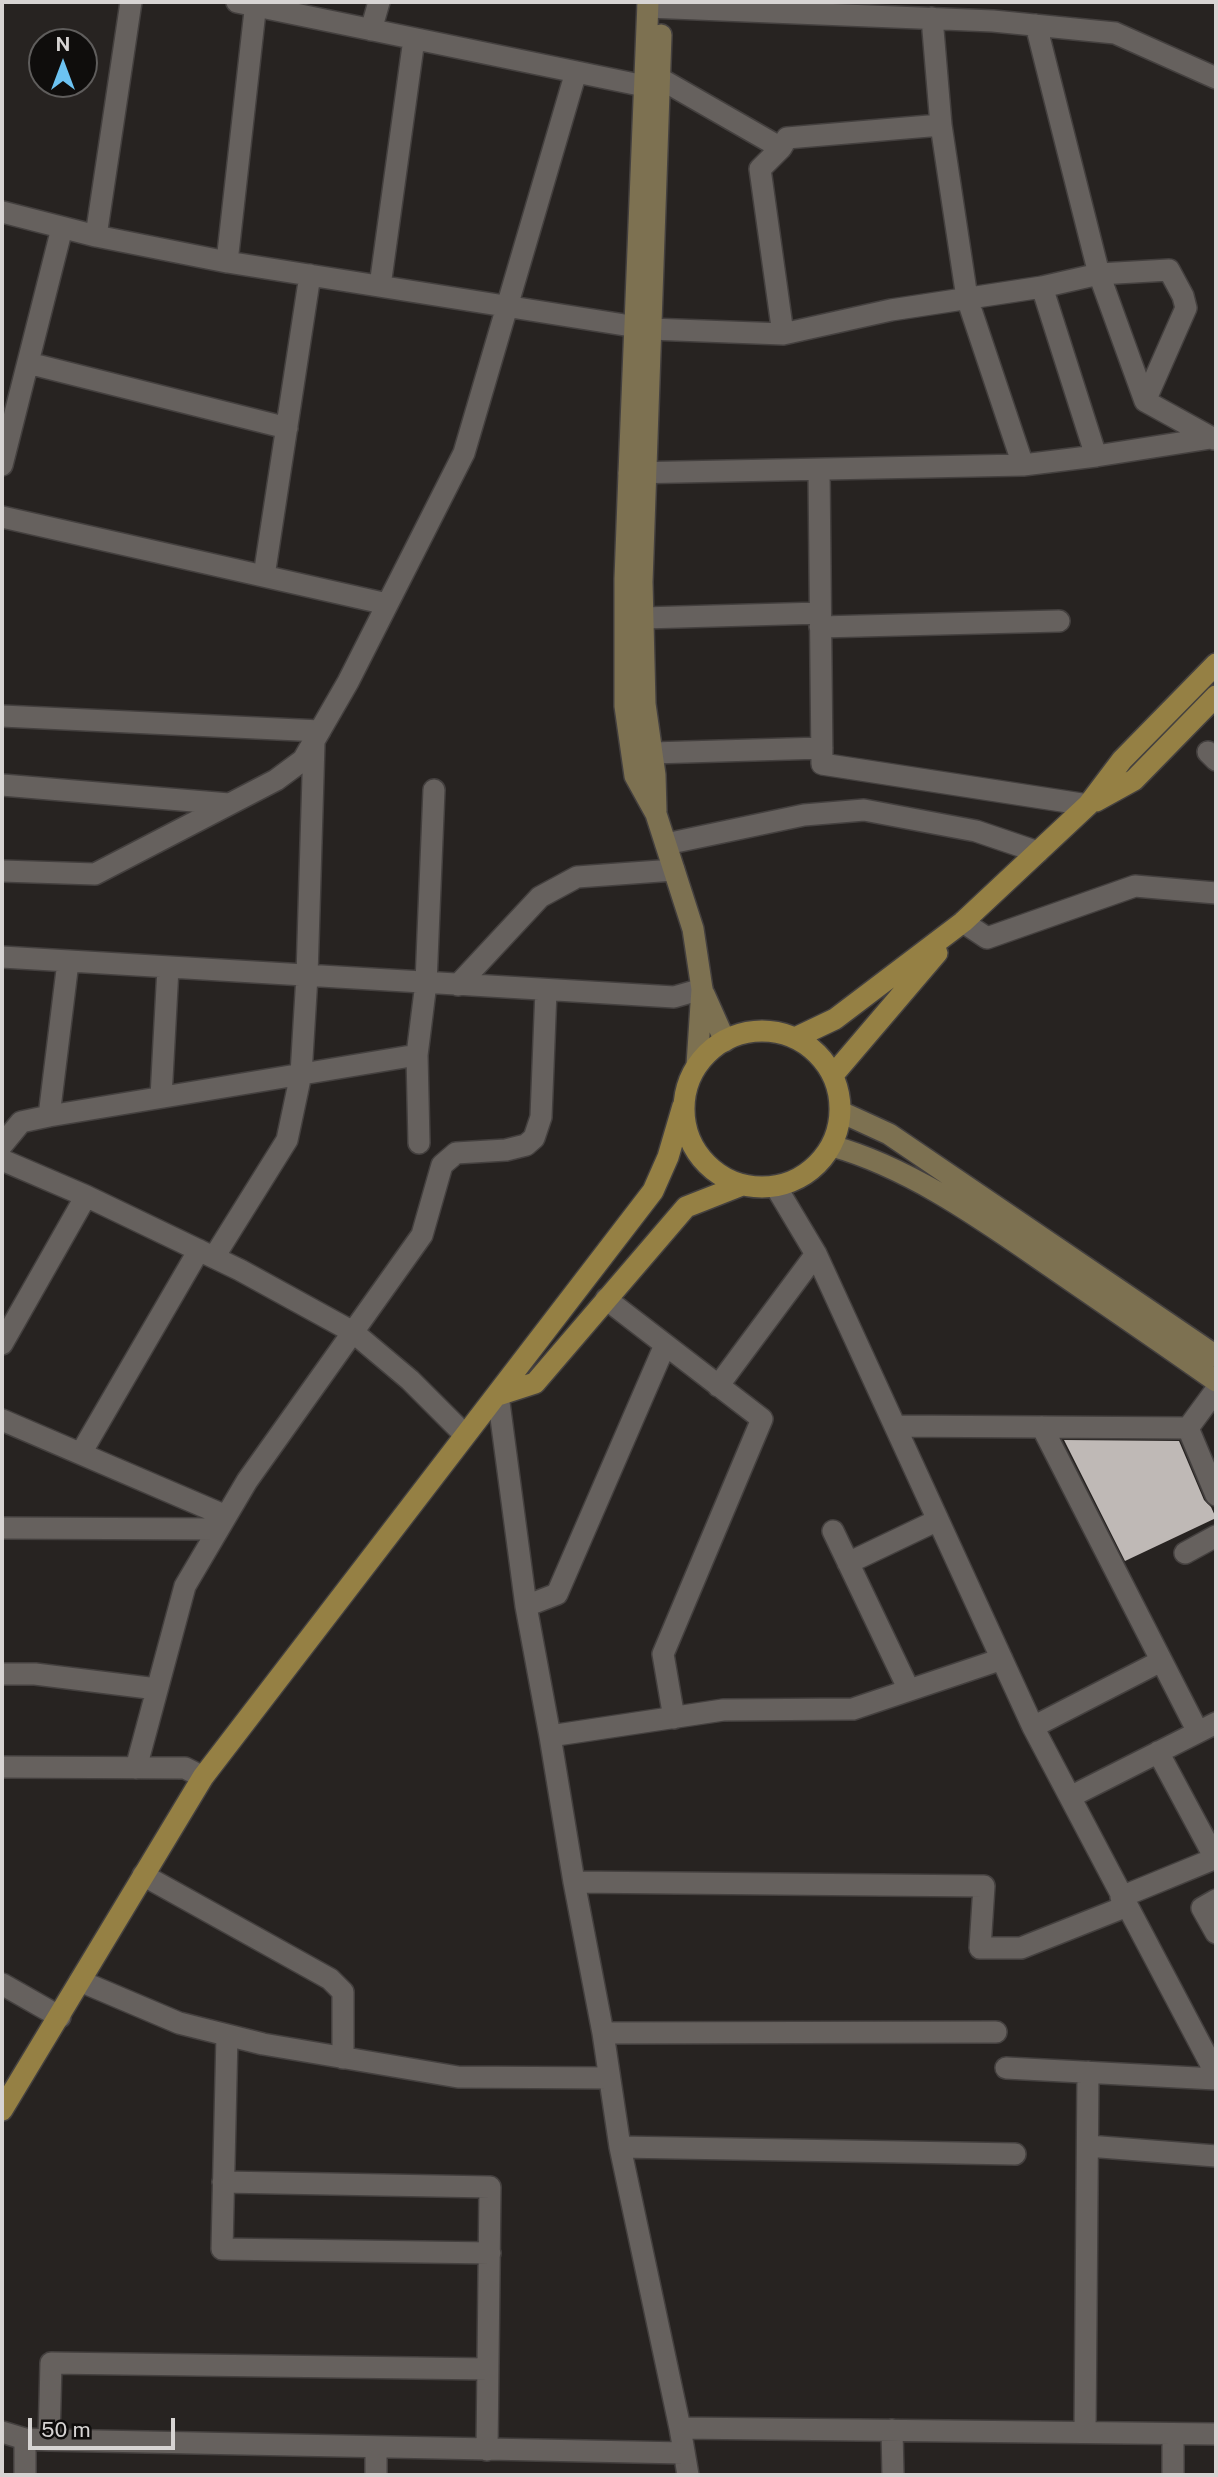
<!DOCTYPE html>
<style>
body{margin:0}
#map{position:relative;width:1218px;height:2477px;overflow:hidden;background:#272321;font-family:"Public Sans",sans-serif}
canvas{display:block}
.frame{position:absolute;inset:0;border:4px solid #d7d4d3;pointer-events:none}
.north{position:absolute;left:28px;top:28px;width:70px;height:70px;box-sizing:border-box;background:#0f0d0c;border:2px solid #5f5d5c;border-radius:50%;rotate:0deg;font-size:19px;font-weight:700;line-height:28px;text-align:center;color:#d7d4d3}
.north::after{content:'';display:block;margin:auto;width:24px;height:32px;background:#6cc3f2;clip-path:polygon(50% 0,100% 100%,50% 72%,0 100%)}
.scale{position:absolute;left:28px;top:2418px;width:147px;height:32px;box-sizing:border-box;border:4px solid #d7d4d3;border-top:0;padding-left:9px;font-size:21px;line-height:24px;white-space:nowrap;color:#d7d4d3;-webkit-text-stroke:5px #0f0d0c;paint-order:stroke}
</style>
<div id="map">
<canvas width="1218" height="2477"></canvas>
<div class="frame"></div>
<div class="north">N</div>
<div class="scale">50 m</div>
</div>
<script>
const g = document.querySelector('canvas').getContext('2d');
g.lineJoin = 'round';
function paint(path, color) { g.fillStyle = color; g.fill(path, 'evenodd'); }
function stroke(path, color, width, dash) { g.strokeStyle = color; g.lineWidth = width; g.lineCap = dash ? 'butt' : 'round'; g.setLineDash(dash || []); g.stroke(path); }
paint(new Path2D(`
 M1064,1440L1179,1441L1204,1500L1211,1507L1216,1518L1125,1561Z`), '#bfb9b6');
const street = new Path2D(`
 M237,2L659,89
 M648,7L993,21L1115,33L1216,78
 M932,18L941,125L967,298L1023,465
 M1036,25L1099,274L1145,401L1214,439
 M371,30L379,2
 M659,78L781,148L787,138L941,125
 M781,148L760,169L783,334
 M2,212L96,236L227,262L650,329L783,334L891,310L1042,287L1099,274L1169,270L1183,296L1186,308L1145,401
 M96,236L131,2
 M227,262L256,2
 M380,286L414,39
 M1042,287L1096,456
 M28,363L287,428
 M2,465L62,228
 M819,470L822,764L1088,805
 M629,473L1023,465L1096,456L1211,438
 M2,517L387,604
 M264,576L310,275
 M643,618L820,613
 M820,627L1059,621
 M2,716L320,731
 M1208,752L1216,760
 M652,753L822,748
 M2,785L229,804
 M666,844L804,815L864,810L976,831L1038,852
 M2,871L95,874L276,780L303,760L348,682L464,453L576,72
 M963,922L987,938L1135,886L1216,893
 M2,957L674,997L702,989
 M458,985L540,897L577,877L674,870
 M161,1097L168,968
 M49,1116L68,962
 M419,1143L417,1055L426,983L434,790
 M2,1145L21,1122L49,1116L417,1055
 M2,1160L86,1196L240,1270L353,1332L410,1380L464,1434
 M776,1187L816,1254L1033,1727L1216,2074
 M214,1257L287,1140L301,1074L307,976L314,743
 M606,1299L762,1419L663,1654L674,1718
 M2,1344L86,1196
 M718,1386L816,1254
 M498,1395L526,1606L550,1736L574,1882L603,2033L620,2147L680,2428L688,2475
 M2,1420L226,1516
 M895,1426L1188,1428L1216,1390
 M1042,1427L1198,1732
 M1188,1428L1216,1495
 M81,1453L199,1250
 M2,1528L218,1529
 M833,1531L909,1690
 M1185,1553L1216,1536
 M848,1563L938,1520
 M526,1606L557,1594L665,1345
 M2,1674H35L157,1689
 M1033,1727L1161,1661
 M550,1736L723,1710L853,1709L1002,1659
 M1158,1752L1215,1858
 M2,1767L185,1768L203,1777
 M136,1768L185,1586L247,1481L422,1235L442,1165L456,1153L506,1150L526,1145L534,1138L541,1117L546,990
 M1070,1797L1216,1723
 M143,1875L330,1979L343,1992V2058
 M574,1882L984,1886L980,1948H1021L1127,1906
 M1121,1897L1216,1858
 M1216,1900L1202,1908L1216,1933
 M80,1981L179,2023L263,2044L458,2077L609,2078
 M2,1984L60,2017
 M603,2033L996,2032
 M227,2035L222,2249L490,2253
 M1006,2068L1216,2079
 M1088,2146L1216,2156
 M620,2147L1015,2154
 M223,2182L490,2187L487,2450
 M680,2428L1216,2434
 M892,2430L893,2475
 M2,2432L25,2439L49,2440L683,2453
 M1085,2432L1088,2072
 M1173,2434V2475
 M25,2439V2475
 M49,2440L51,2363L488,2369
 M376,2475V2448`);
const secondary = new Path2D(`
 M648,2L629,473L625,579V706L635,776L656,814L693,929L702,989L697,1065
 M656,811L655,775L645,704L642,582L661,35
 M704,994L725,1041
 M841,1112L889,1134L1216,1356
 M832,1146C911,1168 983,1220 1050,1266C1105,1304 1161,1342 1216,1381`);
const primary = new Path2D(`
 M1096,801L1134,780L1216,696
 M684 1109a78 78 0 1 1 156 0a78 78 0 1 1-156 0Z
 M795,1038L835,1019L963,922L1088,805L1122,760L1216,664
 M833,1075L937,953
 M498,1395L535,1383L686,1207L742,1185
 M2,2110L203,1777L653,1191L668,1157L683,1106`);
stroke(street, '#44403f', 24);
stroke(secondary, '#44403f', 24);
stroke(primary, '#44403f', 24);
stroke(street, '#66615e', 21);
stroke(secondary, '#7d7151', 21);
stroke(primary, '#958044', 21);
</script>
